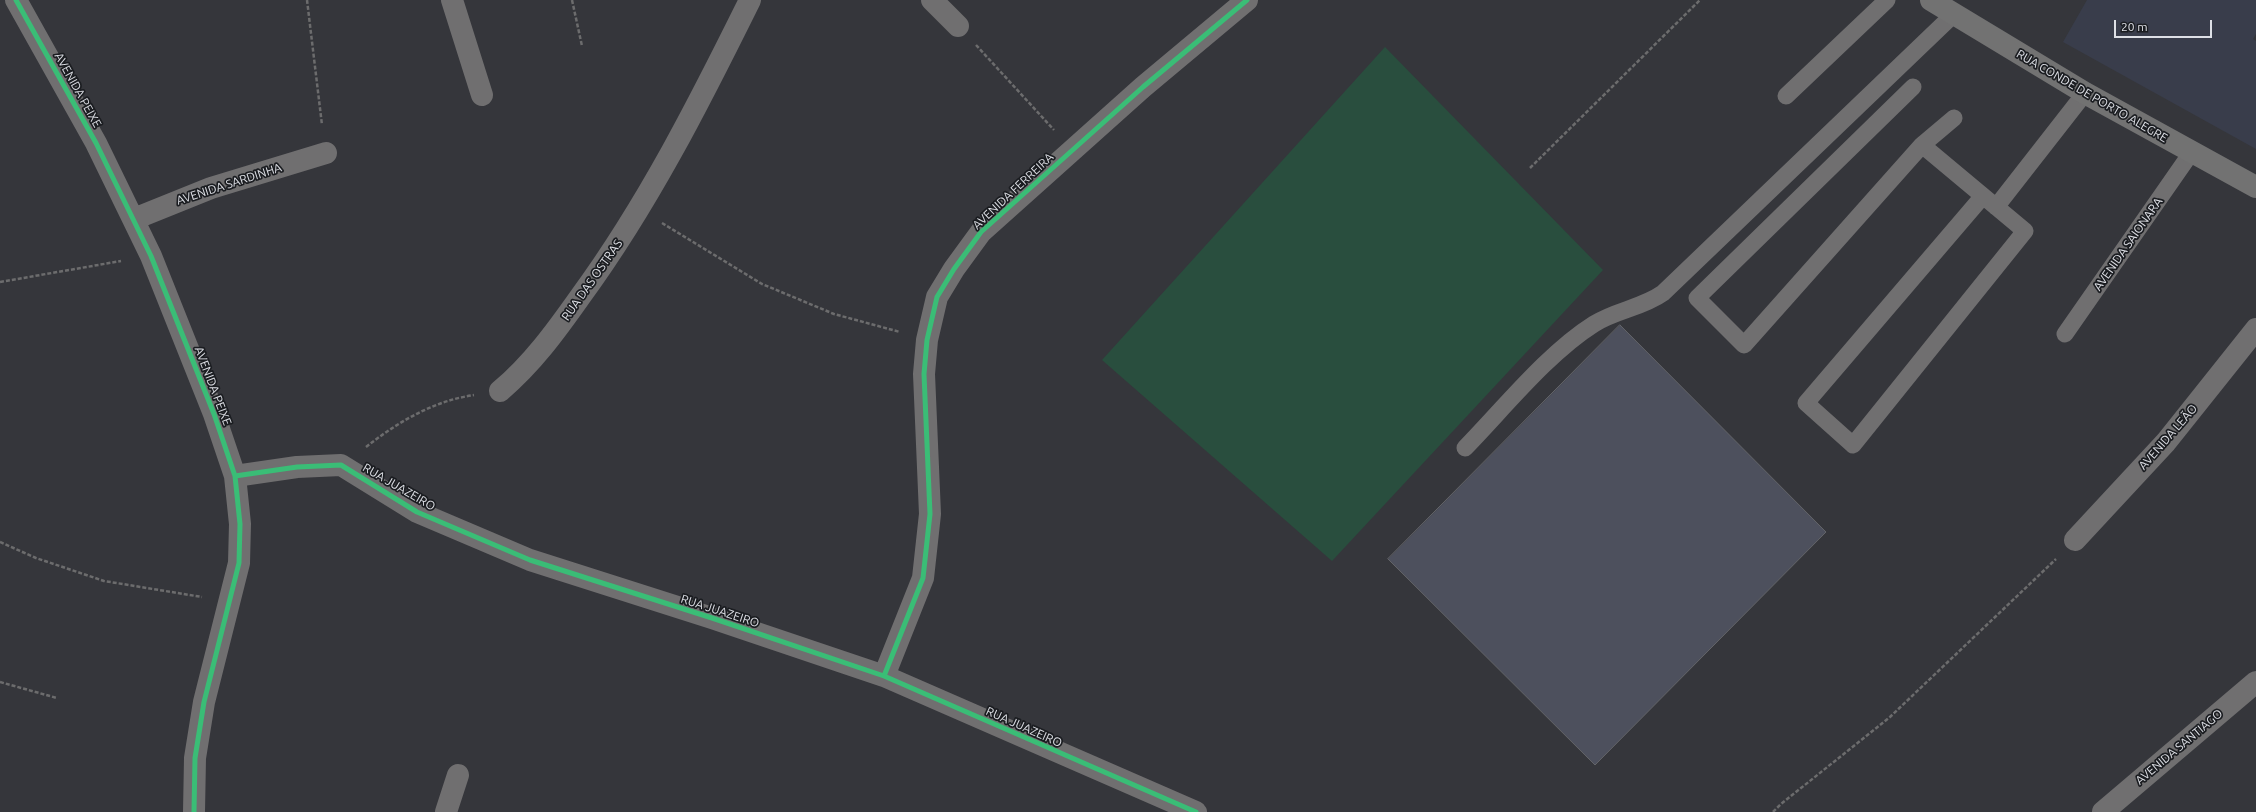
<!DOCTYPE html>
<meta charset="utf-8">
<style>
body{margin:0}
#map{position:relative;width:2256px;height:812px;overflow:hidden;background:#35363b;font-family:Ubuntu,sans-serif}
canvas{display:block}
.scale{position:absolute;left:2114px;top:20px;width:98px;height:18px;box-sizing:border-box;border:2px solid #dee0e6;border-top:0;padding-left:5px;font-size:12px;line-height:14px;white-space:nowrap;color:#dee0e6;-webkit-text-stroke:3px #1b1d21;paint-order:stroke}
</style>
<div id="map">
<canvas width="2256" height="812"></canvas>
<div class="scale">20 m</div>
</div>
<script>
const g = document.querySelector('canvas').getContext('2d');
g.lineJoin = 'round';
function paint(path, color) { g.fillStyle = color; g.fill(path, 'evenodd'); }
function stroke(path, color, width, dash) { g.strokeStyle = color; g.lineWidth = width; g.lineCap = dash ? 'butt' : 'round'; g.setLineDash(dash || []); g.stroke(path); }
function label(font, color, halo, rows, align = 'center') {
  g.font = font + ' Ubuntu,sans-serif'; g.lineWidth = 3.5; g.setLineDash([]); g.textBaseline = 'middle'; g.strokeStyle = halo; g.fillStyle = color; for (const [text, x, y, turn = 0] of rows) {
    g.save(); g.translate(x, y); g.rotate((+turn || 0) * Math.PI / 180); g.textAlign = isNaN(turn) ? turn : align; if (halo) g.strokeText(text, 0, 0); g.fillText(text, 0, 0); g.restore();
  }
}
paint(new Path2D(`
 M2087,0H2256V34L2253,39L2256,41V149L2063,42Z`), '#393d4b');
paint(new Path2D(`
 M1385,47L1603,270L1332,561L1102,360Z`), '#294e3e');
const building = new Path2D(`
 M1620,325L1826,532L1595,765L1388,559Z`);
paint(building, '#4d505d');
stroke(building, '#636468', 1);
stroke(new Path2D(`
 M307,0L322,125
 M572,0L582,46
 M976,45L1054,130
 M1530,168L1700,0
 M662,223L762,284L834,314L900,332
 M0,282L121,261
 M366,447C398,422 433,401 474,395
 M0,542L36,558L104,581L202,597
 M0,682L57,698
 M1773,812L1781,804L1890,717L2056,559`), '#6c6c6d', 2.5, [4, 2]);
stroke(new Path2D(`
 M1913,87L1697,298L1744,345L1922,145L1954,118
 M1786,96L1887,0
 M1922,145L2025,231L1853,445L1806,403L1983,196
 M1996,207L2085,93
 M2065,334L2191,153
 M1465,448C1504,408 1548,353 1594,324C1616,310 1642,308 1663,293L1954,14`), '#706f70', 17);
stroke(new Path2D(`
 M16,0L96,143L151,256L214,414L235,476L240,524L239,563L204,702L195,758L194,812
 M452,0L482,95
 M932,0L958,26
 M134,219L211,188L326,153
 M500,391C532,364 556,331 580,297C648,204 699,103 750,0
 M235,476L297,467L341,465L417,512L530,560L712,618L884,676L1196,812
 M2075,540L2166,442L2256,329
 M884,676L923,578L930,514L924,374L927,340L937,297L954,269L981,232L1143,87L1247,0
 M446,812L458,775
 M2103,812L2256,682`), '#706f70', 22);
stroke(new Path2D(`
 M1931,0L2085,93L2256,187`), '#727272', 22);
stroke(new Path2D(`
 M16,0L96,143L151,256L214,414L235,476L240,524L239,563L204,702L195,758L194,812
 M235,476L297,467L341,465L417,512L530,560L712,618L884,676L1196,812
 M884,676L923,578L930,514L924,374L927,340L937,297L954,269L981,232L1143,87L1247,0`), '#3abd76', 5);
label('12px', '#dee0e6', '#1b1d21', [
 ["AVENIDA PEIXE",78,90,61],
 ["RUA CONDE DE PORTO ALEGRE",2092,96,30],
 ["AVENIDA SARDINHA",229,184,-18],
 ["AVENIDA FERREIRA",1013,191,-43],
 ["AVENIDA SAIONARA",2128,244,-55],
 ["RUA DAS OSTRAS",592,280,-55],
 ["AVENIDA PEIXE",213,386,69],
 ["AVENIDA LEÃO",2168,437,-49],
 ["RUA JUAZEIRO",399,487,30],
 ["RUA JUAZEIRO",720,611,18],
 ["RUA JUAZEIRO",1024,727,24],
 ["AVENIDA SANTIAGO",2179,747,-40]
]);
</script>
